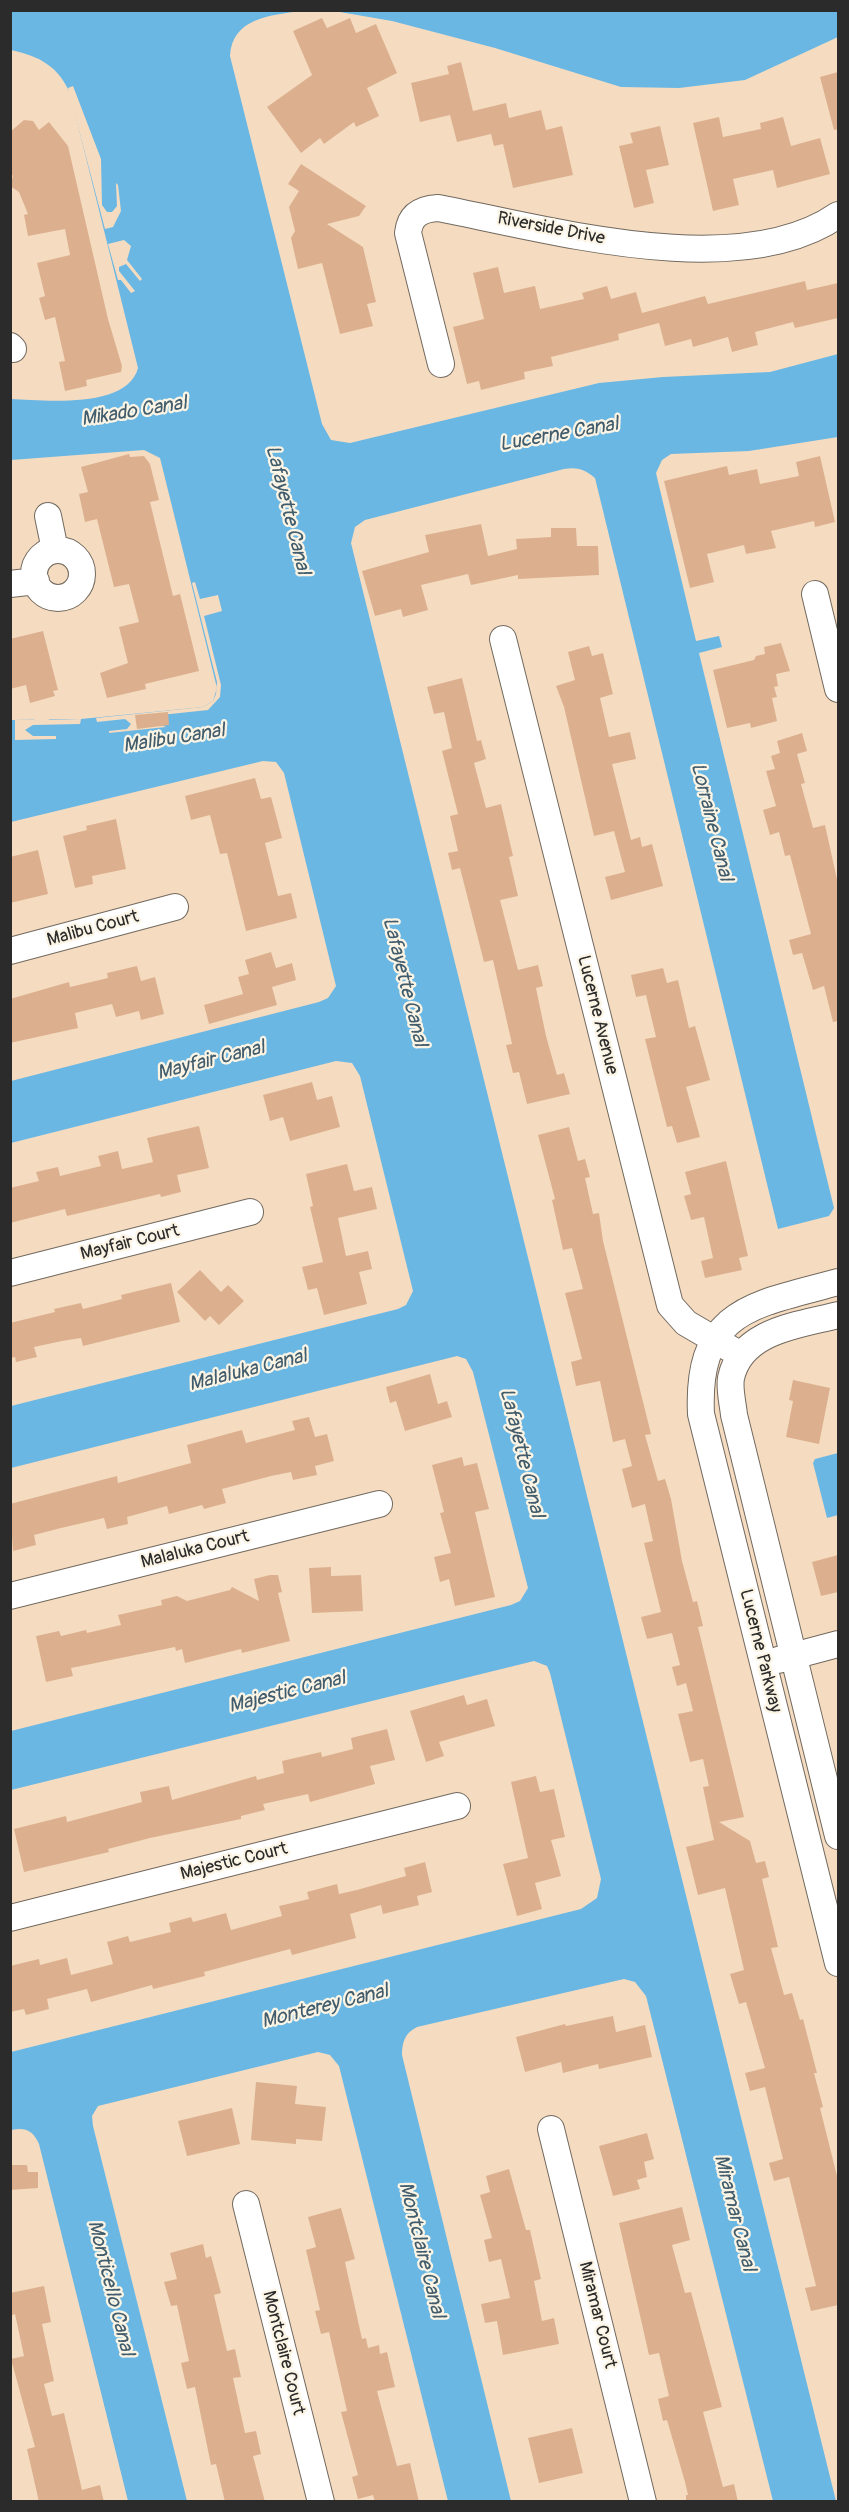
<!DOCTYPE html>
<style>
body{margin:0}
#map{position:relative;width:849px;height:2512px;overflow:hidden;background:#f5dcc0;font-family:Pangolin,sans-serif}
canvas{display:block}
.frame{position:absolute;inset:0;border:12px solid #2b2b2b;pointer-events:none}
</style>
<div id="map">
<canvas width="849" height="2512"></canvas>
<div class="frame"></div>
</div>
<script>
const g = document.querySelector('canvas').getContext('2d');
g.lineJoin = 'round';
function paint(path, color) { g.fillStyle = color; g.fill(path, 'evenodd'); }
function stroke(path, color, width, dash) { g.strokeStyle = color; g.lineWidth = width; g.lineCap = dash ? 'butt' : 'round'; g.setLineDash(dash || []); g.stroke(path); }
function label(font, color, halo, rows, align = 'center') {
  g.font = font + ' Pangolin,sans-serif'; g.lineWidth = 4.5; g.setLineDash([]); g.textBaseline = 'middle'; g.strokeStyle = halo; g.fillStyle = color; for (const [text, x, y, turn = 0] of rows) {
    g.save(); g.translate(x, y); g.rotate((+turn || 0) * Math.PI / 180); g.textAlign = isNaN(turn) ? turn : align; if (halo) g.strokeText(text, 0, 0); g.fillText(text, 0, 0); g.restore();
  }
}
paint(new Path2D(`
 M11,11H301C271,15 232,18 230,56L322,424L331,440L350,443L599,383L663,377L770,372L838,354V437L749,451L671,454L662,460L656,473L696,641L719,636L722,647L699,653L834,1208L829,1216L778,1229L595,478C584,469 577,467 564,469L365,520L355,527L351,543L836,2501H773L646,1996L635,1982L624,1979L417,2027C405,2033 402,2042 402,2055L511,2501H448L339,2066L330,2055L318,2052L98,2106L92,2116L93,2126L187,2501H128L39,2144C33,2130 25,2127 11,2130V2052L581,1909L597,1898L601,1879L550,1673L547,1666L534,1661L11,1790V1731L511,1605L520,1601L528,1588L473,1372L466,1359L457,1356L11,1468V1406L398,1309L406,1305L413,1291L360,1076L352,1063L336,1061L11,1143V1081L319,1002L328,998L336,986L284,773L276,762L263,761L11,822V720L81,719L203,707L213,701L217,688L160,458L144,450L11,460V399C42,400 127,410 138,368L70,93C58,66 39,56 11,50Z
 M334,11H838V37L745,80L679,88L621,87L495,48L392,21Z
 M838,1453V1515L827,1518L813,1463L815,1459Z`), '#6ab7e4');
paint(new Path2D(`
 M73,86L101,159L102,205L107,212H112L117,206L116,183L118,185L121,211L113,227L105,229L68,88Z
 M124,240L131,246L127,260L142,279L140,281L126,264L119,267V271L135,291L131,293L121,280H118L108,244Z
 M195,582L200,599L218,595L222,611L204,616L221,685L220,697L208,710L142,717L166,727L109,733V731L127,729L131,724L125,719L97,722L96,718L203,707L213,701L216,694L217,682L192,583Z
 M35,717H48L49,720L81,719L80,724L33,725L25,730L33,736H56V739L15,740V720H34Z`), '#f5dcc0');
paint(new Path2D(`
 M322,18L327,28L350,18L356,33L376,24L397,73L367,88L379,116L356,127L354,122L324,144L320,138L301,153L267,107L312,75L293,31Z
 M461,62L473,111L506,103L509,118L541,110L546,130L562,126L573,175L513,188L503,144L494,146L491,134L457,142L450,115L420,122L411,83L449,74L447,66Z
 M838,72V129L834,130L820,77Z
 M719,117L723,137L761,129L760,123L783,117L791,146L820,138L830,174L777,188L773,170L733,179L739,205L713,211L693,123Z
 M24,120L33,121L39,130L49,122L68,146L108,319L122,366L121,372L86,380L87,386L65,391L59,362L65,361L55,317L45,320L39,298L45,296L37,263L70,255L65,229L28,236L24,215L28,214L19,192L10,186L13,176L10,172V132Z
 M660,126L669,165L646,170L654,203L634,208L619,146L633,143L630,133Z
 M301,164L366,206L359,216L327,224L363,247L376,302L367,304L373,326L340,334L322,263L298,269L291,238L295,231L289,207L299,191L288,184Z
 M498,267L504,293L535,286L540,309L584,299L582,293L607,286L611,299L636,292L642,313L705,296L708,304L805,281L807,290L838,283V318L795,328L793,322L755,332L758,345L732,352L728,337L693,347L691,339L665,346L659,323L618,334L619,340L551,357L553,366L524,372L525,379L481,390L479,381L467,384L453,327L484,319L473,273Z
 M129,454L130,457L144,456L150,464L159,500L150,502L173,596L180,594L199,671L145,684L146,689L107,698L100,673L128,663L119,627L139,622L129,584L114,587L97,519L85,522L79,494L88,492L81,467Z
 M820,456L835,522L815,527L814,521L771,531L776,548L746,554L744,545L707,554L714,582L690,588L664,481L727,466L729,475L757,469L760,484L799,476L796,462Z
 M481,524L488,556L517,549L516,539L551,537V528H576L577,546H598L599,575L518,579V575L471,585L468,574L421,585L428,610L403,617L401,609L375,616L362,571L429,552L425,535Z
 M43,631L58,690L53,691L55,696L30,703L26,685L10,689V639Z
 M781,643L790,671L776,674L778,686L774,687L777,697L772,698L777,721L751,728L750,723L727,728L713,670L754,660L756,656L765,654L764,647Z
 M589,646L592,656L603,653L613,694L600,698L609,737L630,732L636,759L612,764L631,840L640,837L642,847L652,844L663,886L611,900L605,877L625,872L614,831L594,836L564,707L556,686L575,680L568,652Z
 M462,678L477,741L481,740L486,759L474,763L486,808L501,804L513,856L509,857L518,896L500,900L518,970L538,965L543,986L536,988L546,1036L557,1075L564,1073L570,1094L527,1104L519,1072L513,1073L506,1045L512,1044L493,960L484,962L460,868L452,870L448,853L458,851L450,816L458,814L442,751L452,748L444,712L434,714L427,687Z
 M168,712L169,725L137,729L135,715Z
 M802,733L807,751L797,754L805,783L801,784L813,828L825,825L838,884V1021L833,1022L824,986L813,990L802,953L793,955L789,940L811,934L790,855L785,856L779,832L770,835L763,810L776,806L766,771L775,769L771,756L780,753L777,741Z
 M255,778L261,799L271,797L282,838L265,843L278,896L291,893L297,918L246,931L227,853L220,854L210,815L191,820L185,796Z
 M116,819L126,869L92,876L93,884L75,888L63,836L87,830L86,826Z
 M38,850L48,894L10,903V857Z
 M271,952L276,968L292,963L296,980L272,987L277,1005L209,1024L204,1005L243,994L238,977L249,974L245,960Z
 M137,966L141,981L155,977L164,1014L141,1020L139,1011L116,1017L112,1004L75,1013L78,1028L10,1043V999L69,982L70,987L108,978L107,973Z
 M663,968L667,983L678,980L689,1028L695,1026L710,1080L686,1087L700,1137L677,1143L672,1126L667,1127L645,1039L656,1037L646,995L636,997L631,975Z
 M312,1082L317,1100L332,1096L340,1127L290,1141L283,1117L270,1121L263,1095Z
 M199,1126L209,1168L177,1175L181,1192L161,1197L160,1194L67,1216L65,1209L10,1223V1188L39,1181L36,1172L58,1167L60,1176L101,1166L98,1156L118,1151L122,1169L153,1162L147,1138Z
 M569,1127L578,1161L585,1159L590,1177L585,1178L593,1214L599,1213L603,1241L651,1434L645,1435L658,1481L665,1479L671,1499L682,1561L693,1602L697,1601L703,1626L698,1627L744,1817L719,1822L750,1841L756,1863L765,1861L769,1877L762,1879L778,1947L771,1948L784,1995L792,1993L800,2020L803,2019L817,2073H814L823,2107L820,2108L838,2180V2305L811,2311L805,2288L816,2286L789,2177L774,2181L769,2163L783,2159L765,2087L750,2091L745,2073L765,2068L746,2002L739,2004L730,1974L744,1970L725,1888L698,1895L686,1847L714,1840L703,1787L709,1786L703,1759L690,1762L678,1714L693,1711L686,1683L677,1686L672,1667L680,1665L672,1633L647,1639L641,1617L661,1612L644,1543L653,1541L645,1504L632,1508L622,1469L632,1466L625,1439L613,1442L600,1381L576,1386L571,1362L582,1359L565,1293L583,1289L572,1248L563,1250L552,1200L555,1199L538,1135Z
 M726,1161L748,1256L739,1258L742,1270L705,1278L701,1261L713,1258L704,1217L691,1220L684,1196L691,1194L685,1172Z
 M347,1164L354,1191L372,1187L377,1209L338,1218L346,1256L368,1251L372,1269L359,1272L367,1304L324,1315L317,1288L308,1290L302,1267L323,1262L310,1207L313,1206L306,1174Z
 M200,1270L221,1292L228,1285L244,1301L219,1325L210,1316L205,1321L177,1292Z
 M171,1283L180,1322L83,1346L81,1338L62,1341L34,1347L37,1357L16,1362L15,1357L10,1358V1323L55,1312L54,1309L81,1303L83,1309L122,1299L121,1295Z
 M430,1374L438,1404L447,1401L452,1417L405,1431L396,1401L390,1403L386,1387Z
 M793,1380L830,1388L819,1444L786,1437L793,1401L789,1400Z
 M309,1417L315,1437L327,1434L334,1461L315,1466L317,1475L293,1480L291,1472L271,1476L222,1489L226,1503L204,1509L202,1505L169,1514L167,1506L127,1517L128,1524L107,1529L104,1518L61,1528L34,1535L36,1545L13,1551L10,1504L117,1476L118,1483L191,1463L187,1445L242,1430L246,1443L295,1430L292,1421Z
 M462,1457L464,1466L477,1463L489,1509L475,1512L495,1597L455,1606L449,1579L440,1582L434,1557L451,1553L440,1513L444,1512L432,1465Z
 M838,1555V1592L821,1596L812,1562Z
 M331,1567V1576L361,1575L363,1611L312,1613L309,1568Z
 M270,1575H278L282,1592L278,1593L290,1641L242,1653L241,1649L185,1663L182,1649L176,1651L175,1647L71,1668L73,1676L46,1682L36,1636L59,1631L61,1636L86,1630L87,1633L121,1625L118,1615L162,1605L161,1600L177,1596L187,1601L230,1590L232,1587L259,1601L254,1579Z
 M464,1695L467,1705L487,1699L495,1726L439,1742L444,1756L426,1762L410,1711Z
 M387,1729L395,1760L370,1766L375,1784L310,1802L308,1794L263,1804L265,1810L241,1816V1819L150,1838L108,1849L109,1852L24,1872L14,1829L66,1816L67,1822L142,1802L140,1792L169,1786L172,1800L256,1776L257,1780L284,1773L282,1761L321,1752L322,1757L353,1749L351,1738Z
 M536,1776L540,1792L554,1789L565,1837L551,1840L561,1876L535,1883L542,1909L517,1916L503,1864L528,1858L511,1782Z
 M425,1862L432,1892L417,1896L419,1905L383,1914L381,1905L350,1914L356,1938L292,1955L290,1949L204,1972L205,1976L153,1989L152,1985L91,2002L87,1989L47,1999L49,2009L26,2015L24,2009L10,2012V1966L39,1959L40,1965L67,1958L71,1975L113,1964L107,1942L128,1936L130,1942L171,1932L169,1923L191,1917L193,1922L226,1913L231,1930L282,1916L279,1906L309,1899L307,1892L337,1884L339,1894L357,1890L406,1876L404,1868Z
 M613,2016L616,2032L645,2025L652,2057L599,2069L598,2064L563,2073L561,2062L525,2072L516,2037L565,2024L566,2026Z
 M256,2082L297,2086L295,2104L326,2107L322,2141L296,2139V2144L251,2140Z
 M232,2108L240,2144L187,2156L178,2121Z
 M647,2133L654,2159L644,2162L647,2177L637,2180L640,2189L613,2196L599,2146Z
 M10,2165H27L28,2172H38V2188L10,2190Z
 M509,2169L526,2230H530L541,2279L534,2281L542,2321L554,2318L559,2344L503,2355L497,2321L485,2323L481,2304L510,2298L501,2259L489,2262L484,2240L492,2238L480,2195L490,2192L486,2176Z
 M682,2207L690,2240L672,2245L685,2293L691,2292L722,2407L703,2412L723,2487L734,2484L738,2502H686V2495H688L685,2482L667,2420L663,2421L658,2399L669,2396L659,2353L649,2355L619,2223Z
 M341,2208L355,2259L345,2262L362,2339L366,2338L368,2348L379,2345L380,2354L387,2352L395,2387L377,2391L397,2466L410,2463L419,2502H375L373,2495L358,2499L352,2477L358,2475L341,2412L347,2411L329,2332L321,2334L315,2311L320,2310L306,2250L316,2247L308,2217Z
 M203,2244L206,2258L211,2256L221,2293L214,2295L227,2351L235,2349L241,2377L233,2378L245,2433L256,2431L261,2454L253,2456L265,2502H225L216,2464L211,2465L195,2387L187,2389L181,2363L189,2361L177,2305L171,2306L164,2282L177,2279L170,2253Z
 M44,2286L51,2322L42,2324L54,2381L44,2384L52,2416L64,2413L82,2490L100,2485L104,2502H39L27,2449L35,2447L11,2359L24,2356L15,2314L10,2316V2293Z
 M572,2428L583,2473L539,2483L528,2438Z`), '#dcb08f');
const minor = new Path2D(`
 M10,346L13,349
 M441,364L408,233C410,215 421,209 438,208C548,229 739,284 838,215
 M48,516L55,550
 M34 574a24 24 0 1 1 48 0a24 24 0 1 1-48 0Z
 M10,584L36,581
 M815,594L838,689
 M503,639L670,1305L686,1323L741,1355
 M10,951L175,907
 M10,1273L250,1212
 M838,1282C755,1305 696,1308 701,1414L838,1963
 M838,1315C800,1325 741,1330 731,1378C729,1389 733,1404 734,1415L838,1836
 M10,1596L379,1504
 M778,1660L838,1644
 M10,1918L457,1806
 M551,2129L643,2502
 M246,2204L321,2502`);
stroke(minor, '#72695f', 28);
stroke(minor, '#fff', 26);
label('18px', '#2b2b2b', '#fcf5e5', [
 ["Riverside Drive",551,229,11],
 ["Malibu Court",93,929,-15],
 ["Lucerne Avenue",597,1015,76],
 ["Mayfair Court",130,1243,-14],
 ["Malaluka Court",195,1550,-14],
 ["Lucerne Parkway",760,1651,76],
 ["Majestic Court",234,1862,-14],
 ["Miramar Court",597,2315,76],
 ["Montclaire Court",283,2353,76]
]);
label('italic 20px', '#415c6c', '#fcf5e5', [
 ["Mikado Canal",134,412,-9],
 ["Lucerne Canal",559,435,-10],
 ["Lafayette Canal",287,510,76],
 ["Malibu Canal",174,739,-9],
 ["Lorraine Canal",711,822,76],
 ["Lafayette Canal",404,982,76],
 ["Mayfair Canal",211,1061,-14],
 ["Malaluka Canal",248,1371,-14],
 ["Lafayette Canal",521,1453,76],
 ["Majestic Canal",287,1693,-14],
 ["Monterey Canal",325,2007,-14],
 ["Miramar Canal",734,2213,76],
 ["Montclaire Canal",421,2250,76],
 ["Monticello Canal",110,2288,76]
]);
</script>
